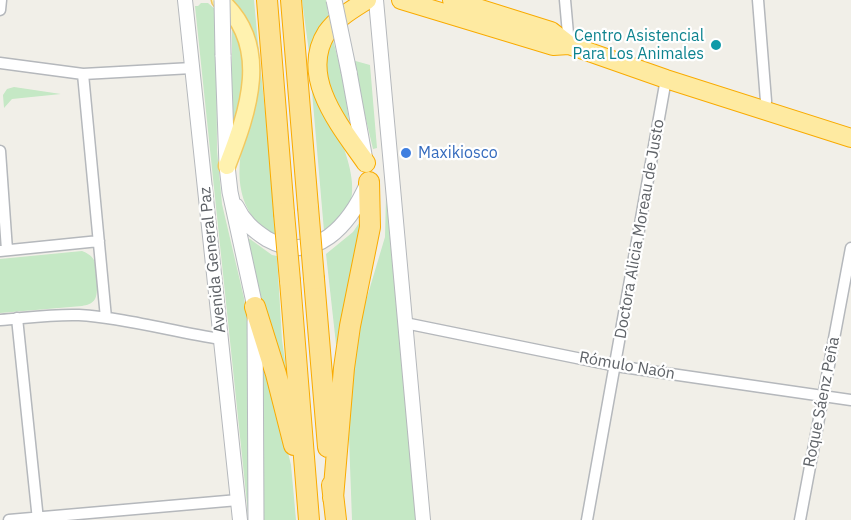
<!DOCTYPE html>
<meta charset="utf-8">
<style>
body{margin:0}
canvas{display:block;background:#f1efe8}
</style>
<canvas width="851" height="520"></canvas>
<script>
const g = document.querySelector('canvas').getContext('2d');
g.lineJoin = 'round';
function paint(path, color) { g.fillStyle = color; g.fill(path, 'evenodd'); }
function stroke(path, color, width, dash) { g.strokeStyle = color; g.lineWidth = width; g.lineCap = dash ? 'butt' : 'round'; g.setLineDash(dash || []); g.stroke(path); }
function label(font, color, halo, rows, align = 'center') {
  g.font = font + ' "IBM Plex Sans",sans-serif'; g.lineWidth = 4.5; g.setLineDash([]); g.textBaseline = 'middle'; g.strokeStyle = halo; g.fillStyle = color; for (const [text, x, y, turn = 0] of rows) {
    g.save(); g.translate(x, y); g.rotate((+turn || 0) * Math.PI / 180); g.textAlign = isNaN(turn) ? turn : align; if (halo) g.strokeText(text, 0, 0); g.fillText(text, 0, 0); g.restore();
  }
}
paint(new Path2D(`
 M232,0H254C261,79 271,158 276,237C241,217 235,184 242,146C244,138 248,131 248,124C248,87 244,50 242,13Z
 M302,0H326L329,19L311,67Z
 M201,3H208L216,10L217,150L222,204L244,298L250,331V512L248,513L195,6H198Z
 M232,22L246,59L243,94L232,130Z
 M332,36L343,79L351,135L328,91L324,58Z
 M352,60L370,65L377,148L373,149Z
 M311,80C327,110 368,179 346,213C341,220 331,226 324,231Z
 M14,87L61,94L12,99L4,108L3,95L7,89Z
 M386,196L416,520H352L349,438L350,373L362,314L385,237Z
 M359,223L360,227L340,345L336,344L326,254L353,232Z
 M250,239L272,255L277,256L282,340L287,375L284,377L264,312L245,240Z
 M82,251C87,253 91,255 94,260C97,266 99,293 95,299C92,304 87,305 82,306L0,313V259Z
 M261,341L291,465L296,520H260Z`), '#c5e8c5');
const minor = new Path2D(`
 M565,0L569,45
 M758,0L766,101L765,110
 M0,10L1,0
 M0,63L83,74L192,68
 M83,74L106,318
 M0,151L7,250
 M0,251L99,241
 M17,318L38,520
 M0,320C26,318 52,314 79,315C127,318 174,332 221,339
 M405,323L616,366L851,400
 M9,520L238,500
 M587,520L666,79
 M800,520L851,248`);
const tertiary = new Path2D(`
 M185,0L240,520
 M376,0L423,520`);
const secondary = new Path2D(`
 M223,55L227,166L230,192L255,307L256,520
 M349,72L365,160
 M236,206C243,221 253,230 267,239C316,266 350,224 368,183`);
const primary = new Path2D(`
 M220,0C272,45 248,112 227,166`);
const trunk = new Path2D(`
 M401,0L553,46L569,45
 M452,0L551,31L569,45L666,79L851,138
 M366,163C341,127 298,77 327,32C337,18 353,9 367,0`);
const motorway = new Path2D(`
 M267,0L284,213
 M291,0L308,207
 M314,279L328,447
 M290,281L309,520
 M255,307L276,374L294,445
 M332,485L336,520
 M333,498L344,368L350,326L370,227L369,182`);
stroke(minor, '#b5b8bc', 13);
stroke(tertiary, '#b5b8bc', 16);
stroke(secondary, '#b6babf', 17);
stroke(primary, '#f2c960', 19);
stroke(trunk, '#f9ab00', 20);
stroke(motorway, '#f9ab00', 22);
stroke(minor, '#fff', 10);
stroke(tertiary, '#fff', 14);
stroke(secondary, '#fff', 15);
stroke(primary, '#fff2af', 16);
stroke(trunk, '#feeaa1', 18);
stroke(motorway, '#fde293', 20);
const secondaryBridge = new Path2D(`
 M222,0L223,55
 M334,0L349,72`);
const motorwayBridge = new Path2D(`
 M308,207L314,279
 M284,213L290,281`);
stroke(secondaryBridge, '#b6babf', 17, []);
stroke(motorwayBridge, '#f9ab00', 22, []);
stroke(secondaryBridge, '#fff', 15);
stroke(motorwayBridge, '#fde293', 20);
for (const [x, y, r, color] of [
 [716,45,6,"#0f9aa8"],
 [406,153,6,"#3f7fe0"]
]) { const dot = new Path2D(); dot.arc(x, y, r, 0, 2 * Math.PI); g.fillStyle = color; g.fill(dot); stroke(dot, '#fff', 2); }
label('16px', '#0d838f', '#fff', [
 ["Centro Asistencial",704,36],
 ["Para Los Animales",704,54]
], 'right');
label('16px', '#366cbe', '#fff', [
 ["Maxikiosco",418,153]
], 'left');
label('16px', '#5f6368', '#fff', [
 ["Doctora Alicia Moreau de Justo",640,229,-80],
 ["Avenida General Paz",213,260,-96],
 ["Rómulo Naón",627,366,10],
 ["Roque Sáenz Peña",822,402,-79]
]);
</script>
